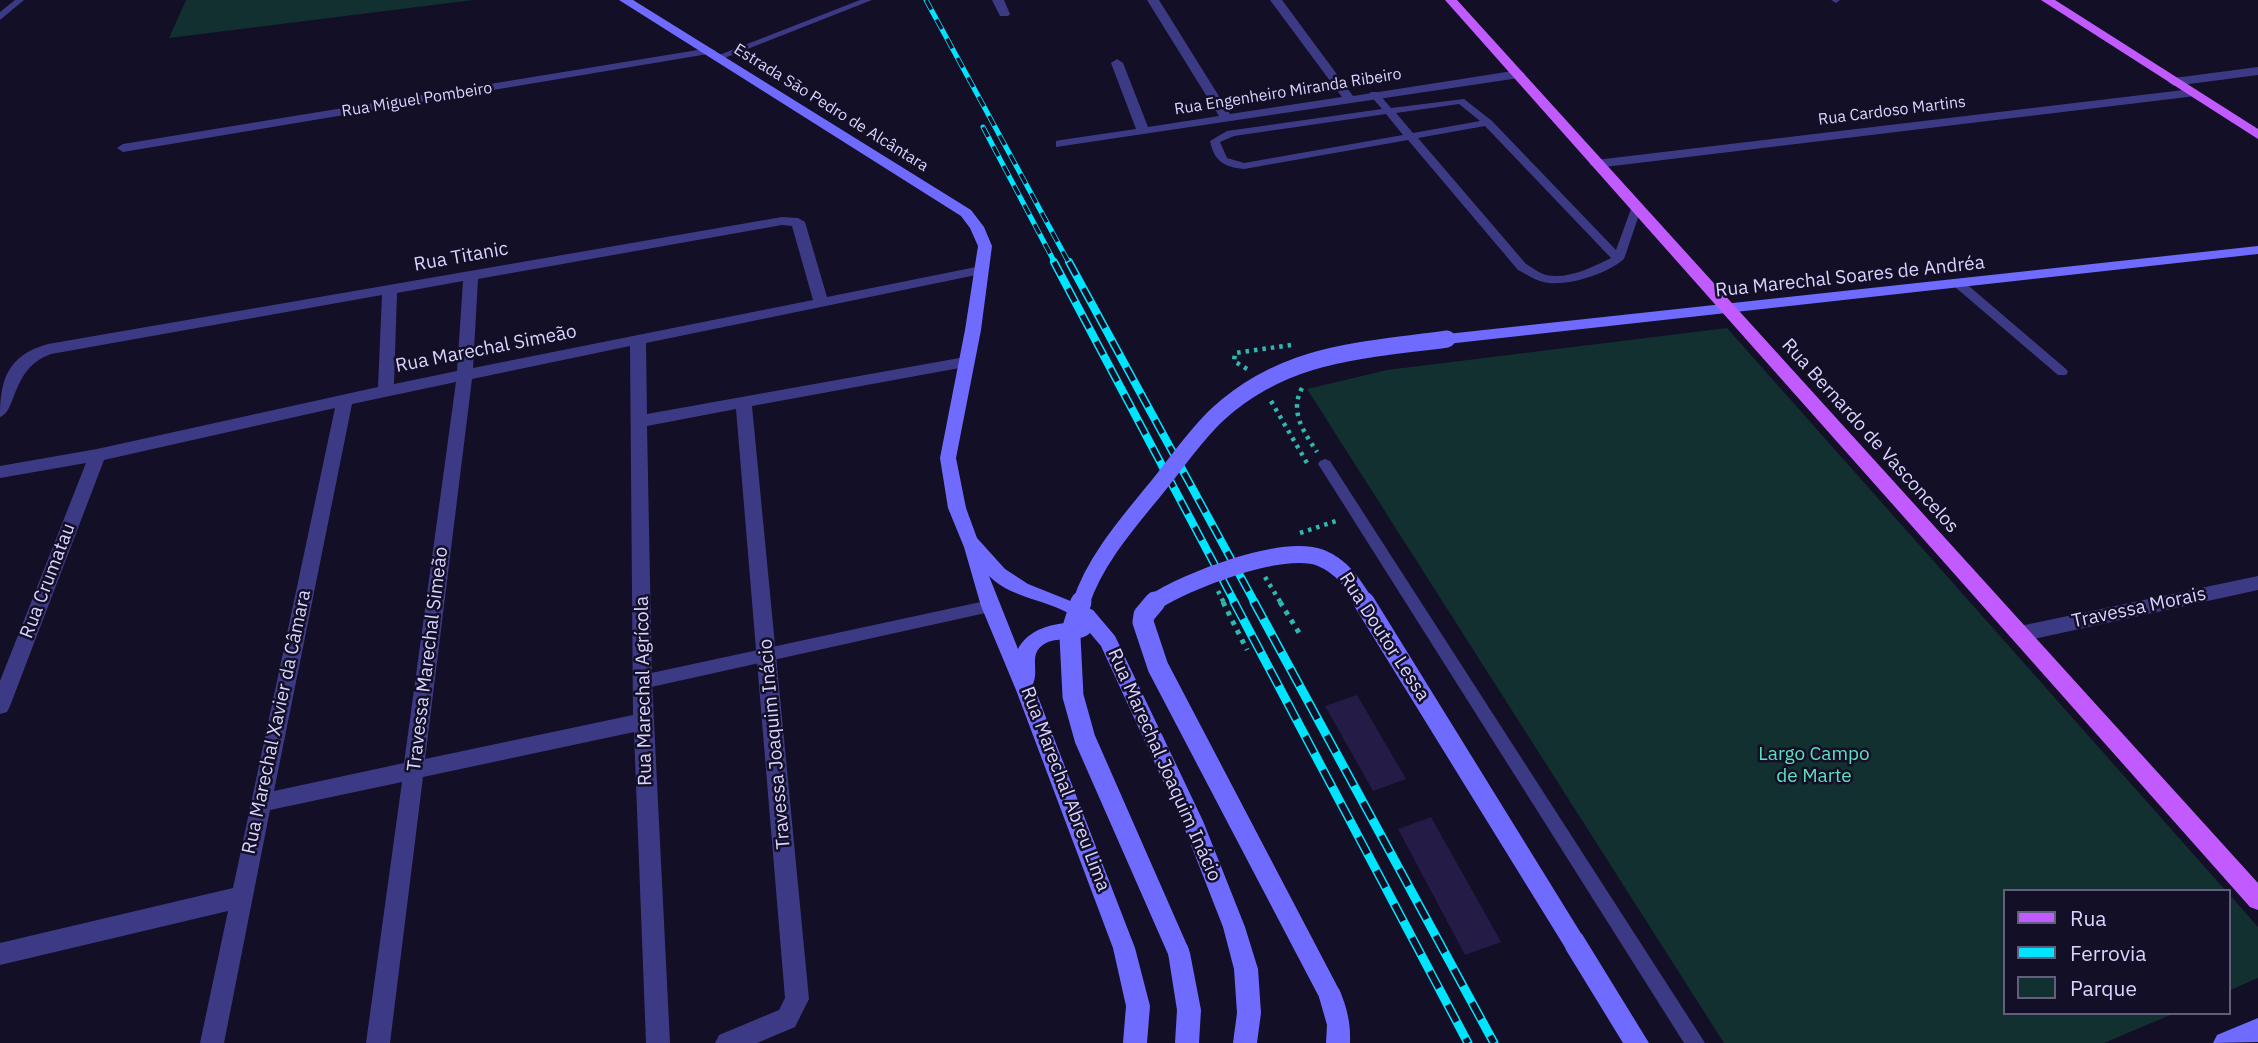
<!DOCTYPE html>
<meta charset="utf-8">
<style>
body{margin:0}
#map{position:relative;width:2258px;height:1043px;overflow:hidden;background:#130f26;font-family:"IBM Plex Sans",sans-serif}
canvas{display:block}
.legend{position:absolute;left:2003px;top:889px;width:228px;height:126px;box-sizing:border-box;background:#130f26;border:2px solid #625e7d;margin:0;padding:9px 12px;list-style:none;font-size:21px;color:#d9d4ff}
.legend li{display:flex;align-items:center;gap:14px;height:35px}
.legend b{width:35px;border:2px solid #625e7d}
</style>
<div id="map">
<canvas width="2258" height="1043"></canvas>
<ul class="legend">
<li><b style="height:9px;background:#c25bff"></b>Rua</li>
<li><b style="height:9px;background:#00e5ff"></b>Ferrovia</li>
<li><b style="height:19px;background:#12302f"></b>Parque</li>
</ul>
</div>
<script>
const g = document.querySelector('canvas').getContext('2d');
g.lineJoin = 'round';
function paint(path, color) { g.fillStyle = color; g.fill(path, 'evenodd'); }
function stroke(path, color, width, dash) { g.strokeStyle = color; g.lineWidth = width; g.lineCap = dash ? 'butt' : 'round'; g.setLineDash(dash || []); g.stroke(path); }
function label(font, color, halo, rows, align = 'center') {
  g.font = font + ' "IBM Plex Sans",sans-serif'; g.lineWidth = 5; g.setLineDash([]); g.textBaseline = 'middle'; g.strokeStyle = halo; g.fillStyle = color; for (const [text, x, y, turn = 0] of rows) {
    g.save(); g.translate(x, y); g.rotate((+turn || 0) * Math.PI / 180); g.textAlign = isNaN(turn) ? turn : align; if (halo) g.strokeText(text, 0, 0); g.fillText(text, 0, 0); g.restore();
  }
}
paint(new Path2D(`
 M186,0H473L169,38Z
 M1727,328L2226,891H2004V1013H2175L2104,1043H1724L1307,389L1387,370Z
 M2228,893L2258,927V978L2228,991Z`), '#12302f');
paint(new Path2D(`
 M1357,695L1406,779L1373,791L1325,706Z
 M1431,817L1501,942L1465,955L1398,829Z`), '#241b47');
stroke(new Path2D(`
 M1247,369L1234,361L1235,353L1291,345
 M1302,388C1289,412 1304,432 1317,452
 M1271,401L1307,463
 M1300,533L1339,520
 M1265,577L1281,603
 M1218,591L1224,603`), '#2fb8b0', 4.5, [3.5, 5]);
stroke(new Path2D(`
 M1223,602L1247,650
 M1280,602L1301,636`), '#2fb8b0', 5, [4.5, 6]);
paint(new Path2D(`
 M15,0H24L0,20V12Z
 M860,0H872L722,59L714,57Z
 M1831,0H1840L1836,3Z
 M1371,92H1377L1391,108L1464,99L1492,121L1616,250L1631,209L1632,207H1640L1641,209L1624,259C1607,274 1571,285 1549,283C1537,282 1528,275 1518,270L1408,140L1244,169C1224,167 1214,161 1210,141L1227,131L1382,109L1369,94ZM1459,104L1480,121L1413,133L1396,113ZM1386,114L1403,135L1244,163L1227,158L1220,142L1234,136ZM1485,126L1611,258C1593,267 1567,280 1546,275C1539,273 1533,268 1526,264L1418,138Z
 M1959,280L1963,281L2066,369L2068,372L2066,375H2058L1955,287V281Z
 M1325,459L1330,461L1705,1043H1684L1320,467L1318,464L1320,461Z
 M990,600L995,602L997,606L995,610L990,612L642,689L636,687L634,682L636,677L642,675Z`), '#3d3a85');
paint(new Path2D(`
 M992,0H1004L1010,14L1008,16H1000Z
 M1147,0H1159L1230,114L1342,97L1270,0H1282L1353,96L1519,70L1525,74L1519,78L1056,147V141L1061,140L1136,129L1111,63L1117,59L1123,63L1148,127L1219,116Z
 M710,48L716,51L714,53L123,152L117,148L123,144Z
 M2258,67V75L2174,86L2168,82L2174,78Z
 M2192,89L2198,93L2196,96L1596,168L1589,164L1596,160Z
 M782,217L798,218L805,222L827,297L981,266L988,270L981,274L646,343L647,414L965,357L973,362L965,367L752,406L809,999L795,1027L757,1043H715L719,1035L779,1010L785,998L736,409L647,426L652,682L670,1043H646L634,732L423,777L390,1043H366L402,782L270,810L224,1043H200L228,911L0,965V943L233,888L335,408L104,460L10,706L7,712L0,714V681L86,463L0,478V466L97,449L378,387L382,295L51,354C11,368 17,412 0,417C0,379 8,355 48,344ZM782,225L792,226L813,300L473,368L478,279ZM463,281L457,371L394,384L397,293ZM630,346L633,715L425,759L472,379ZM456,382L404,763L274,791L352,404Z
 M2258,576V590L2020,642L2013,639L2011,634L2013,629L2020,626Z`), '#3d3a85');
paint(new Path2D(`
 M619,0H633L971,210L984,227L992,246L981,330L956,458L966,508L977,538L1005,569L1028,584L1093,610L1115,636L1203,821L1245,927L1258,969L1261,1013L1257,1043H1233L1237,1013L1234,969L1223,927L1182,822L1101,646L1090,633C1080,643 1060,636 1046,643C1027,653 1040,669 1033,684L1135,948L1150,1006L1147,1043H1123L1126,1006L1113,948L1016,690L981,606L964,547L948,508L940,458L965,330L978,246L970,228L961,216ZM989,576C1015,602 1057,599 1082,623C1059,621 1029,627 1018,649Z
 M2258,246V254L1447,344L1439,339L1447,334Z
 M1574,931L1582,934L1649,1043H1623L1566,950L1563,942L1566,934Z
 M1179,942L1187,945L1190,953L1201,1010L1199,1043H1175L1177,1010L1168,953L1171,945Z
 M1331,985L1339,989C1347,1007 1351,1024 1350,1043H1326L1327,1025L1319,997L1323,989Z
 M2258,1018V1042L2213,1043L2217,1035Z`), '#6f6bff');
paint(new Path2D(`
 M1445,0H1457L2258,883V910L2250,907Z
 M2041,0H2055L2258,129V139Z`), '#c25bff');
const railFar2 = new Path2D(`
 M926,0L1069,263
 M983,127L1055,263`);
const railFar1 = new Path2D(`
 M1054,262L1235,603
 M1069,262L1255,603`);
const rail = new Path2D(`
 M1234,602L1468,1043
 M1254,602L1494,1043`);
stroke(railFar2, '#00e5ff', 5);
stroke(railFar1, '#00e5ff', 8);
stroke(rail, '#00e5ff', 9);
stroke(railFar2, '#130f26', 3.5, [11]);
stroke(railFar1, '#130f26', 5, [15]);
stroke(rail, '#130f26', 6, [19]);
stroke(new Path2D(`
 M1081,603C1094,562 1126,525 1153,492C1174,467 1194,436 1218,414C1286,352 1361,351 1447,339
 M1153,603C1186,581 1283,543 1321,558C1343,567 1353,584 1365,603`), '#6f6bff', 17);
stroke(new Path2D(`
 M1081,602L1070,637L1073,696L1085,739L1179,953
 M1155,602L1144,615L1143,622L1158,667L1331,997
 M1364,602L1574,942`), '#6f6bff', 21);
label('16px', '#d9d4ff', '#130f26', [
 ["Rua Engenheiro Miranda Ribeiro",1288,92,-9],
 ["Rua Miguel Pombeiro",417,100,-9],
 ["Estrada São Pedro de Alcântara",831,108,32],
 ["Rua Cardoso Martins",1892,111,-7]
]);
label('19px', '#d9d4ff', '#130f26', [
 ["Rua Titanic",461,257,-10],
 ["Rua Marechal Soares de Andréa",1850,277,-6],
 ["Rua Marechal Simeão",486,349,-11],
 ["Rua Bernardo de Vasconcelos",1870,436,48],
 ["Rua Crumatau",48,581,-69],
 ["Travessa Morais",2139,608,-12],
 ["Rua Doutor Lessa",1384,637,57],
 ["Travessa Marechal Simeão",428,659,-83],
 ["Rua Marechal Agrícola",644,691,-91],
 ["Rua Marechal Xavier da Câmara",277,722,-78],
 ["Travessa Joaquim Inácio",775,744,-95],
 ["Rua Marechal Joaquim Inácio",1164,765,66],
 ["Rua Marechal Abreu Lima",1065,789,69]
]);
label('19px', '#5fe0c0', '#130f26', [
 ["Largo Campo",1814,755],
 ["de Marte",1814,777]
]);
</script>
